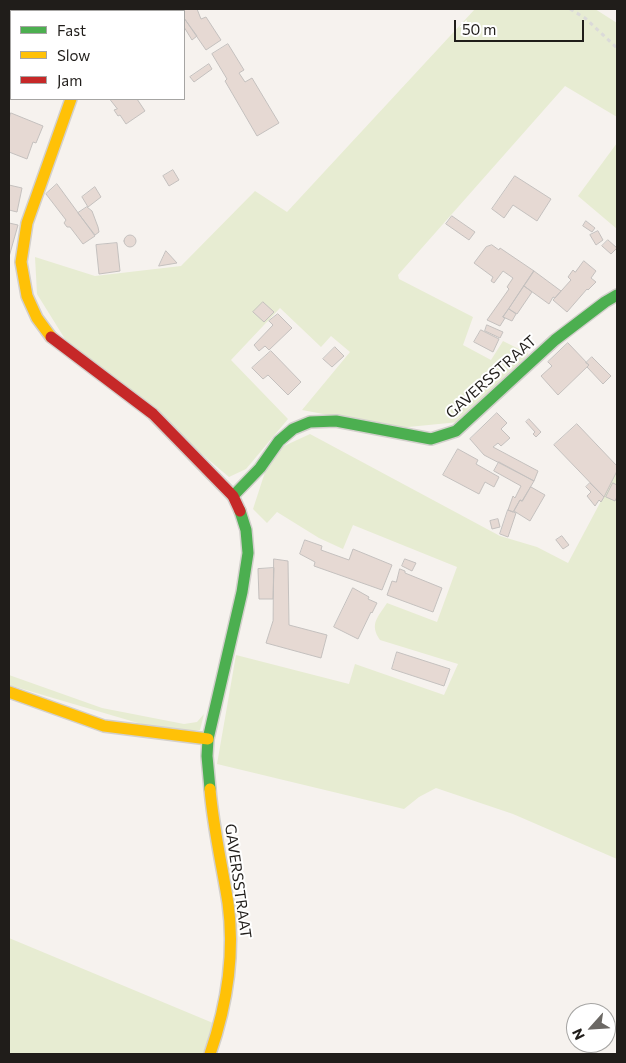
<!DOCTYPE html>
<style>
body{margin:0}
#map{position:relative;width:626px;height:1063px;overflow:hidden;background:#f6f2ee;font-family:Commissioner,sans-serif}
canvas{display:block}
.frame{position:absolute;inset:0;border:10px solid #201d1a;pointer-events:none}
.legend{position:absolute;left:10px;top:10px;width:175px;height:90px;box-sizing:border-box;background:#fff;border:1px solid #a6a5a3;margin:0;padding:6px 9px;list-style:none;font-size:15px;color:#201d1a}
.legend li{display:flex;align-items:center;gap:10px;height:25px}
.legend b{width:25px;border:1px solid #a6a5a3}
.north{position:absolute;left:566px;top:1003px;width:50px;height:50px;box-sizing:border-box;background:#fff;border:1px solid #a6a5a3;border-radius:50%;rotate:244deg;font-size:14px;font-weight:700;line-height:20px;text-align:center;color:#201d1a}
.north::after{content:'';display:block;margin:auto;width:18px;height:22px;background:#6b6864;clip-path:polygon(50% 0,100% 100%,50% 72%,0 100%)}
.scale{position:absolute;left:454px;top:20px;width:130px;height:22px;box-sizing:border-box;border:2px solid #201d1a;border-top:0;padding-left:6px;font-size:15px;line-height:18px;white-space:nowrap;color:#201d1a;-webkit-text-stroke:4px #fff;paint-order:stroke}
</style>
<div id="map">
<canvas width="626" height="1063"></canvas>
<div class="frame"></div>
<ul class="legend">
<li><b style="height:6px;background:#4caf50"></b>Fast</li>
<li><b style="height:6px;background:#ffc107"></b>Slow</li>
<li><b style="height:6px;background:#c62828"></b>Jam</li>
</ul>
<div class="north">N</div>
<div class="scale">50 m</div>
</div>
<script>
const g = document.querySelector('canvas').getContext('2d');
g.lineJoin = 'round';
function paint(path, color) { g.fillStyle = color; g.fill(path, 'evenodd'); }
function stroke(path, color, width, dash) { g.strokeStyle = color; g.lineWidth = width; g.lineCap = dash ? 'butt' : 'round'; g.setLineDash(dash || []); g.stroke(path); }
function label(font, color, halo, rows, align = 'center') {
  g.font = font + ' Commissioner,sans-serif'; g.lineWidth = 4; g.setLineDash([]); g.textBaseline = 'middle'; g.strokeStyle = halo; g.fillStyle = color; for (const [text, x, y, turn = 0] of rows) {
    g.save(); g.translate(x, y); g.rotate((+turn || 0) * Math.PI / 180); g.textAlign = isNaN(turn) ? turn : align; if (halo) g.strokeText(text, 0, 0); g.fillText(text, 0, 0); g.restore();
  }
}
paint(new Path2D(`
 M475,9H595L617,23V117L565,86L398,275L399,279L473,317L463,345L491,360L503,341L529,354L459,422L398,428L302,410L350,352L331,336L321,347L280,308L231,360L288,419L246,469L229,477L65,339L37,294L35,257L95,276L181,266L255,191L287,212Z
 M617,143V229L578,196Z
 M310,434L500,536L537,547L568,563L617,471V859L513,814L436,788L419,797L404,809L217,764L236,655L349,684L355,664L444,695L458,664L380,640C369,624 378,617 387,603L437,622L457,567L353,525L343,549L319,538L277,512L267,523L253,509L265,472L284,446Z
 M9,675L102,708L184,724L197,722L204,714L200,730L172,733L9,685Z
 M9,938L213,1023L203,1054H9Z`), '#e7ecd2');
const building = new Path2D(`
 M9,9H20L21,11H11V15Z
 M128,9H141V11H122Z
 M149,9H180V11H150Z
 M180,9H197L201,19L206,17L221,40L206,50L184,18V11H180Z
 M184,18L197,36L192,40L184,27Z
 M228,44L244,70L239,73L245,82L252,78L279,123L257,136L225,81L227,79L212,54Z
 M209,64L212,69L194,82L190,77Z
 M110,99H137L145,111L126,124L120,115L118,116L114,110L117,109Z
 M11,113L43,126L36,143L33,142L27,159L9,152V120Z
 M173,170L179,180L169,186L163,176Z
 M515,176L551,199L537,221L513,205L504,218L492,209Z
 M57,184L95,236L83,244L70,227H67L64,223L66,220L46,194Z
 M9,185L22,188L17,212L9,210Z
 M95,187L101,197L88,207L82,197Z
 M87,207L92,211L98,227L99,232L95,235L78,213Z
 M452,216L475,232L469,240L446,224Z
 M586,221L595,228L592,232L583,226Z
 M9,223L18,225L9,257Z
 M598,231L603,240L596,245L590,235Z
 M124 241a6 6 0 1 1 12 0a6 6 0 1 1-12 0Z
 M608,240L617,248L611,254L602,246Z
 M117,243L120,271L99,274L96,245Z
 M492,245L499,250L500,248L534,271L503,317L505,318L500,326L487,320L509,289L507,287L513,278L503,271L494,283L491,281L493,277L474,263L486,247Z
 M166,251L177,263L159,266Z
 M584,261L596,271L591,278L596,282L588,290L587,289L567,312L553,300L571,280L568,277L573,270L575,272Z
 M534,271L561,291L555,298L553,297L549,304L524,286Z
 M524,286L532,292L517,314L509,309Z
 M263,302L274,312L264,322L253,312Z
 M509,309L516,314L512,321L503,317Z
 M278,314L292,328L269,350L265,346L259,351L254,345L273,325L269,321Z
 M487,325L503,332L500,338L485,331Z
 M481,330L499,339L493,352L474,342Z
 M568,343L589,365L558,395L541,376L552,366L548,362Z
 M335,347L344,356L332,367L323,359Z
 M271,351L301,382L288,395L268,375L263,379L252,368Z
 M592,357L611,376L603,384L587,367L589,365L586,363Z
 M497,413L507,423L501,429L510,438L501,446L498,443L493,447L538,471L534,481L484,455L470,439Z
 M529,419L541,432L536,437L533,434L535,432L526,422Z
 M577,424L617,466V471L604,497L554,445Z
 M458,449L478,460L476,464L499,477L494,487L485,482L479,494L443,475Z
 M499,462L534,481L522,501L520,500L513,512L508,510L513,496L515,498L521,486L494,471Z
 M590,483L604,497L601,502L599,500L595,506L587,496L591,492L586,487Z
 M613,483L617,485V497L615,501L606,497Z
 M531,487L545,495L530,521L514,511L520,500L522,501Z
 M508,510L516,513L508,537L500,534Z
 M498,519L500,527L492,529L490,521Z
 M562,536L569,545L563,549L556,540Z
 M305,540L322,546L321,550L349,560L353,549L392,565L382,590L314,566L315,562L300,554Z
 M274,559L288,561L289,625L327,635L321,658L266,643L273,621Z
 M405,559L416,563L412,571L402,566Z
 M274,568L273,599H259L258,569Z
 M400,569L405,571V573L442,588L433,612L387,595L392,581L396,582Z
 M353,588L369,597L368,599L377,603L372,613L371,612L358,639L334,627Z
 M397,652L450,669L444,686L392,669Z`);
paint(building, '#e6d9d3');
stroke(building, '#c4c0be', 1);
const fast = new Path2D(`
 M9,36L11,35
 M233,496L260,468L279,441L293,429L310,422L336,421L431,439L456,431L555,340L605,302L617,295
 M210,789L207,756L208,739L242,592L248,553L246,530L240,511`);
const slow = new Path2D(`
 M80,11L87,9
 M51,337L37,318L27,296L21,262L27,223L71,99
 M9,692L104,726L208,739
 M210,789C213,827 222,865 228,903C235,954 227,1005 210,1054`);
const jam = new Path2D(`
 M51,337L153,414L233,496L240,511`);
stroke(fast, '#d3d0cc', 14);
stroke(slow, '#d3d0cc', 14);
stroke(jam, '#d3d0cc', 14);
stroke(new Path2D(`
 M570,9L585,18L617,48`), '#dbdad9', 3, [4, 4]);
stroke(fast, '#4caf50', 11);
stroke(slow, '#ffc107', 11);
stroke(jam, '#c62828', 11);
label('15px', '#201d1a', '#fff', [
 ["GAVERSSTRAAT",491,377,-42],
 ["GAVERSSTRAAT",238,881,82]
]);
</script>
